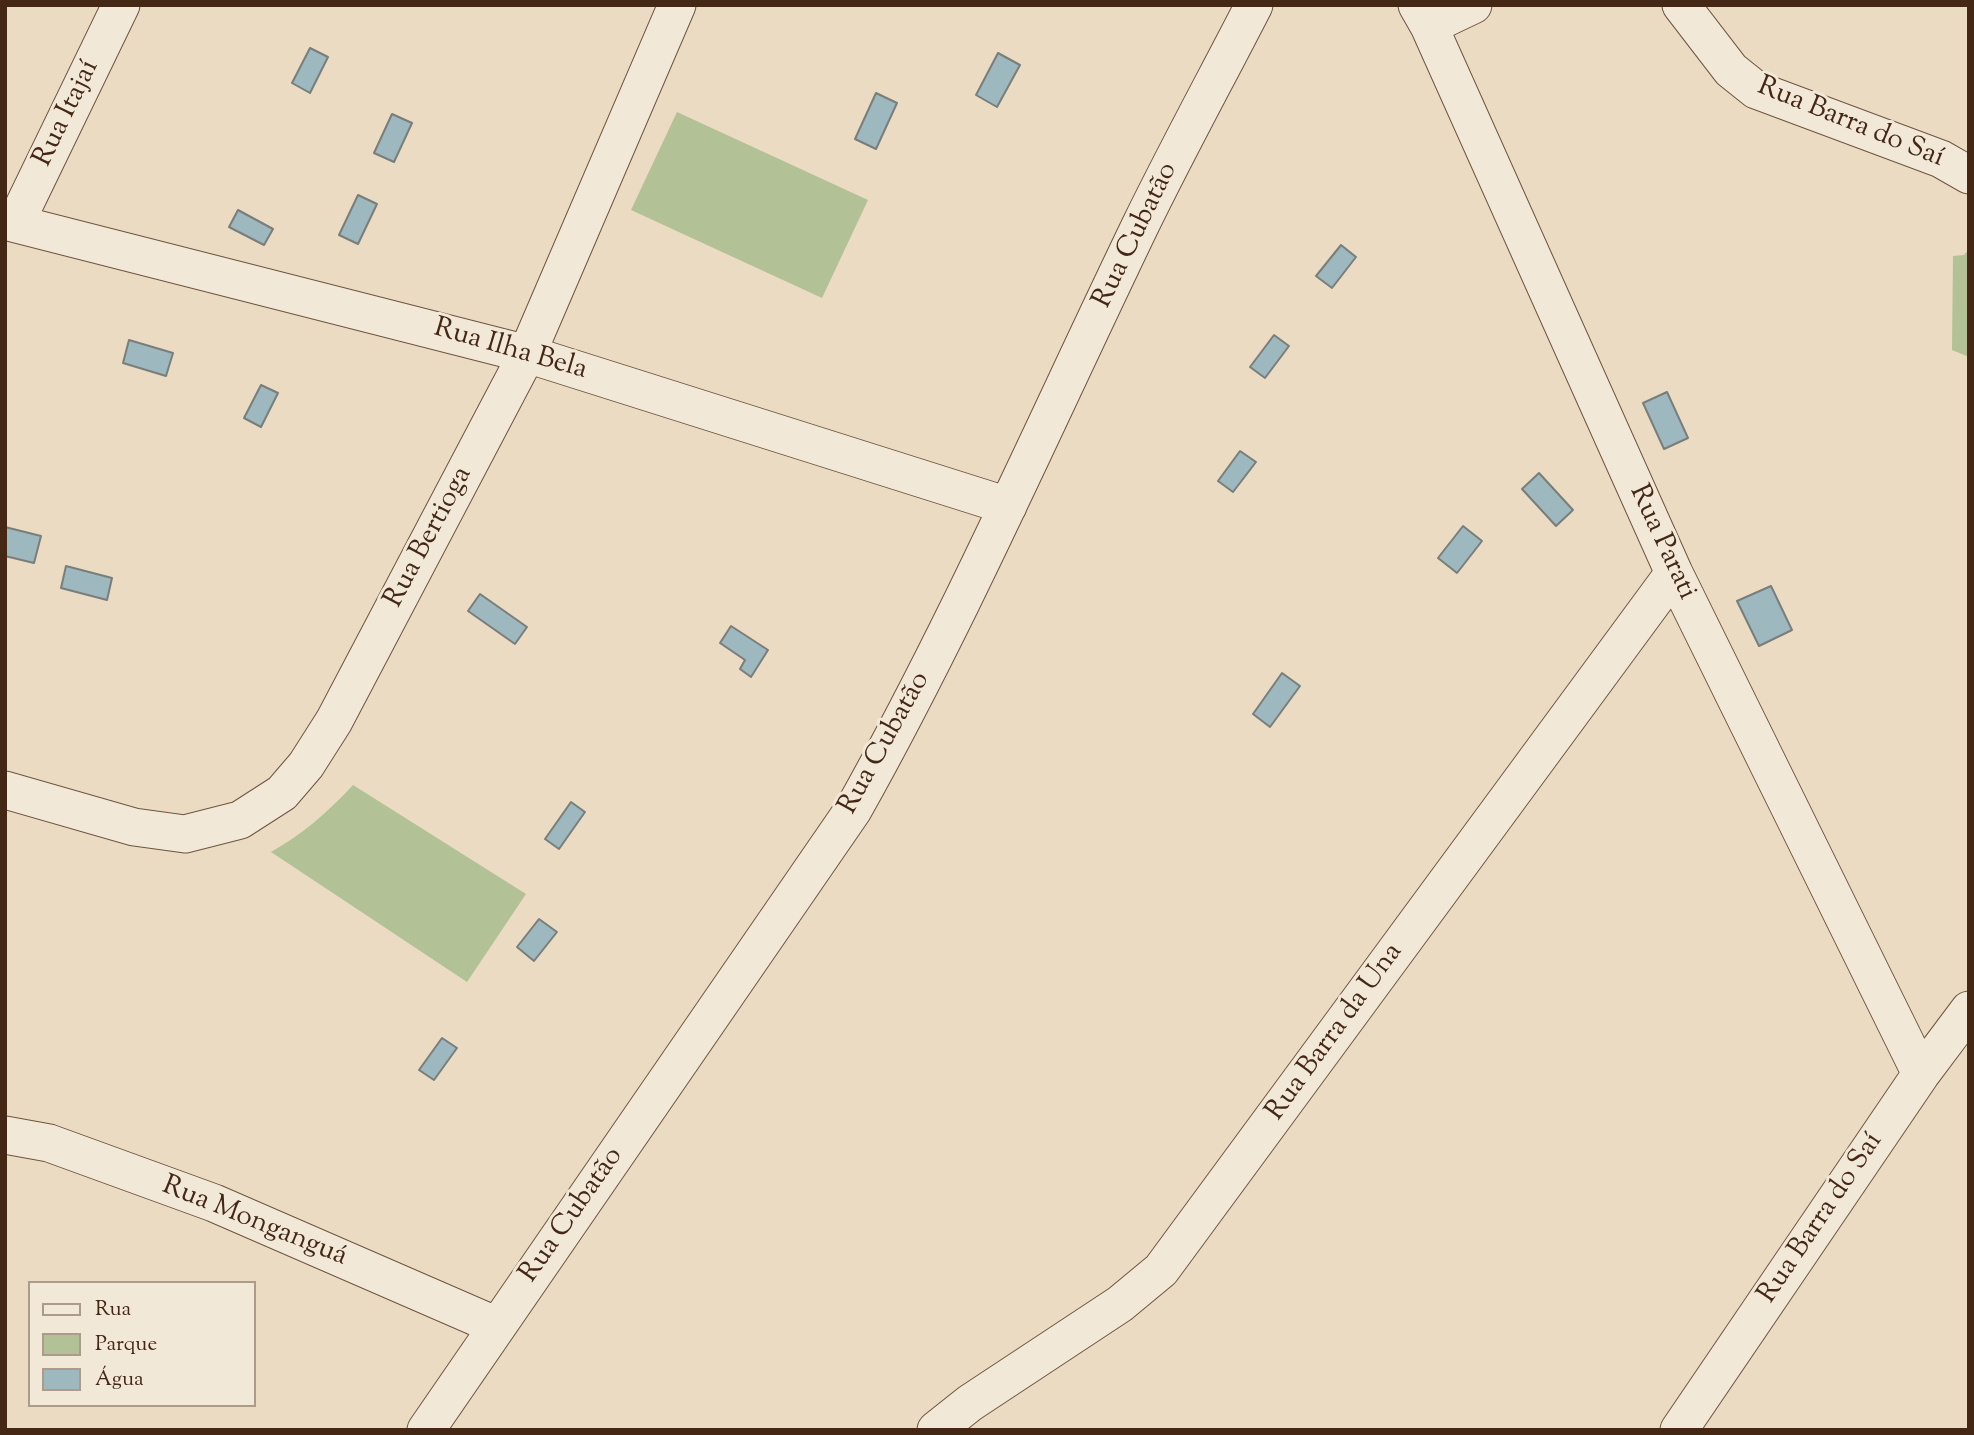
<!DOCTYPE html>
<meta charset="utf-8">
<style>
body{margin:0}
#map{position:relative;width:1974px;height:1435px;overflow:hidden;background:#eadbc2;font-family:"Sorts Mill Goudy",serif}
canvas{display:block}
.frame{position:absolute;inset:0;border:7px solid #442714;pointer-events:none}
.legend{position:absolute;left:28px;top:1281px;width:228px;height:126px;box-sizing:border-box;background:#f1e8d7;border:2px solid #ac9b89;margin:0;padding:9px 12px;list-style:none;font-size:21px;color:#442714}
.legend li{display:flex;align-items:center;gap:14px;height:35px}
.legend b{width:35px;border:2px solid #ac9b89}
</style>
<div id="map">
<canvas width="1974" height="1435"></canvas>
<div class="frame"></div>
<ul class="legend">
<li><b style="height:9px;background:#f1e8d7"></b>Rua</li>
<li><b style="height:19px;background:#b3c196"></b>Parque</li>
<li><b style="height:19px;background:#9db8be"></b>Água</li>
</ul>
</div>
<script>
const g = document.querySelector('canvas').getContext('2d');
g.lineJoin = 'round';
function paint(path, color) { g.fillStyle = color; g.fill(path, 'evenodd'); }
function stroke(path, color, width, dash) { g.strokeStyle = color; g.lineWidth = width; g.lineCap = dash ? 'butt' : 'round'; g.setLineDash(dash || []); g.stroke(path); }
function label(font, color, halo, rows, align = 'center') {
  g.font = font + ' "Sorts Mill Goudy",serif'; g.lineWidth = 6; g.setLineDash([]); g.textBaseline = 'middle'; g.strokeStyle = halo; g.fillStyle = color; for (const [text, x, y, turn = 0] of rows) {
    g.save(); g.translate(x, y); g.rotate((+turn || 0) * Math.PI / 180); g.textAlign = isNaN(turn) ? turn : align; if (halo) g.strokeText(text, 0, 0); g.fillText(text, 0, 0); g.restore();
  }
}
paint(new Path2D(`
 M677,112L868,200L822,298L631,210Z
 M1969,249V357L1952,350L1953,256L1964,255Z
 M353,785L526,894L467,982L271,852C303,834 328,812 353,785Z`), '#b3c196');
const water = new Path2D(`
 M310,48L328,57L310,93L292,83Z
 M998,53L1020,65L997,107L976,95Z
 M876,93L897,103L876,149L855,139Z
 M392,114L412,123L394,162L374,153Z
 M358,195L377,204L358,244L339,235Z
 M238,210L273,229L264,245L229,227Z
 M1341,245L1356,257L1332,288L1316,276Z
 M1274,335L1289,346L1265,378L1250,367Z
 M129,340L173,353L166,376L123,363Z
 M261,385L278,393L261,427L244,418Z
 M1667,392L1688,438L1664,449L1643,403Z
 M1240,451L1256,462L1233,492L1218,481Z
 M1539,473L1573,510L1556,526L1522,489Z
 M1463,526L1482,541L1457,573L1438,558Z
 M5,527L41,536L34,563L5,556Z
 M66,566L112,578L107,600L61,588Z
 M1771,586L1792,630L1759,646L1737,601Z
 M480,594L527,627L515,644L468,611Z
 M731,626L768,650L751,677L740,669L745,660L720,643Z
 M1282,673L1300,686L1270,727L1253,714Z
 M571,802L585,812L559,849L545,839Z
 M539,919L557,932L534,961L517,947Z
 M442,1038L457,1048L434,1080L419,1070Z`);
paint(water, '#9db8be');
stroke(water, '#797e7a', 2);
const minor = new Path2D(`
 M1417,5L1429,26L1674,573L1921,1074
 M1681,5L1731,70L1756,90L1941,159L1969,175
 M1429,26L1473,5
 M5,221L527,354L1008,506
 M16,222L121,5
 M5,790L134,827L185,834L240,820L282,793L306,765L334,721L527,354L677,5
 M5,1135L49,1143L214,1203L497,1326
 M426,1430L853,810C959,621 1046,421 1140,226C1176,152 1216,79 1254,5
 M936,1430L970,1403L1120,1304L1161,1270L1674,573
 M1679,1430L1921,1074L1969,1010`);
stroke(minor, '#6e5440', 39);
stroke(minor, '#f1e8d7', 37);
label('28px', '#442714', '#f1e8d7', [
 ["Rua Itajaí",68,114,-64],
 ["Rua Barra do Saí",1850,124,22],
 ["Rua Cubatão",1137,236,-64],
 ["Rua Ilha Bela",510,351,16],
 ["Rua Bertioga",430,538,-62],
 ["Rua Parati",1661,543,65],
 ["Rua Cubatão",886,744,-61],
 ["Rua Barra da Una",1336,1033,-54],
 ["Rua Cubatão",573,1216,-55],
 ["Rua Barra do Saí",1822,1219,-56],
 ["Rua Monganguá",254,1223,22]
]);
</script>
